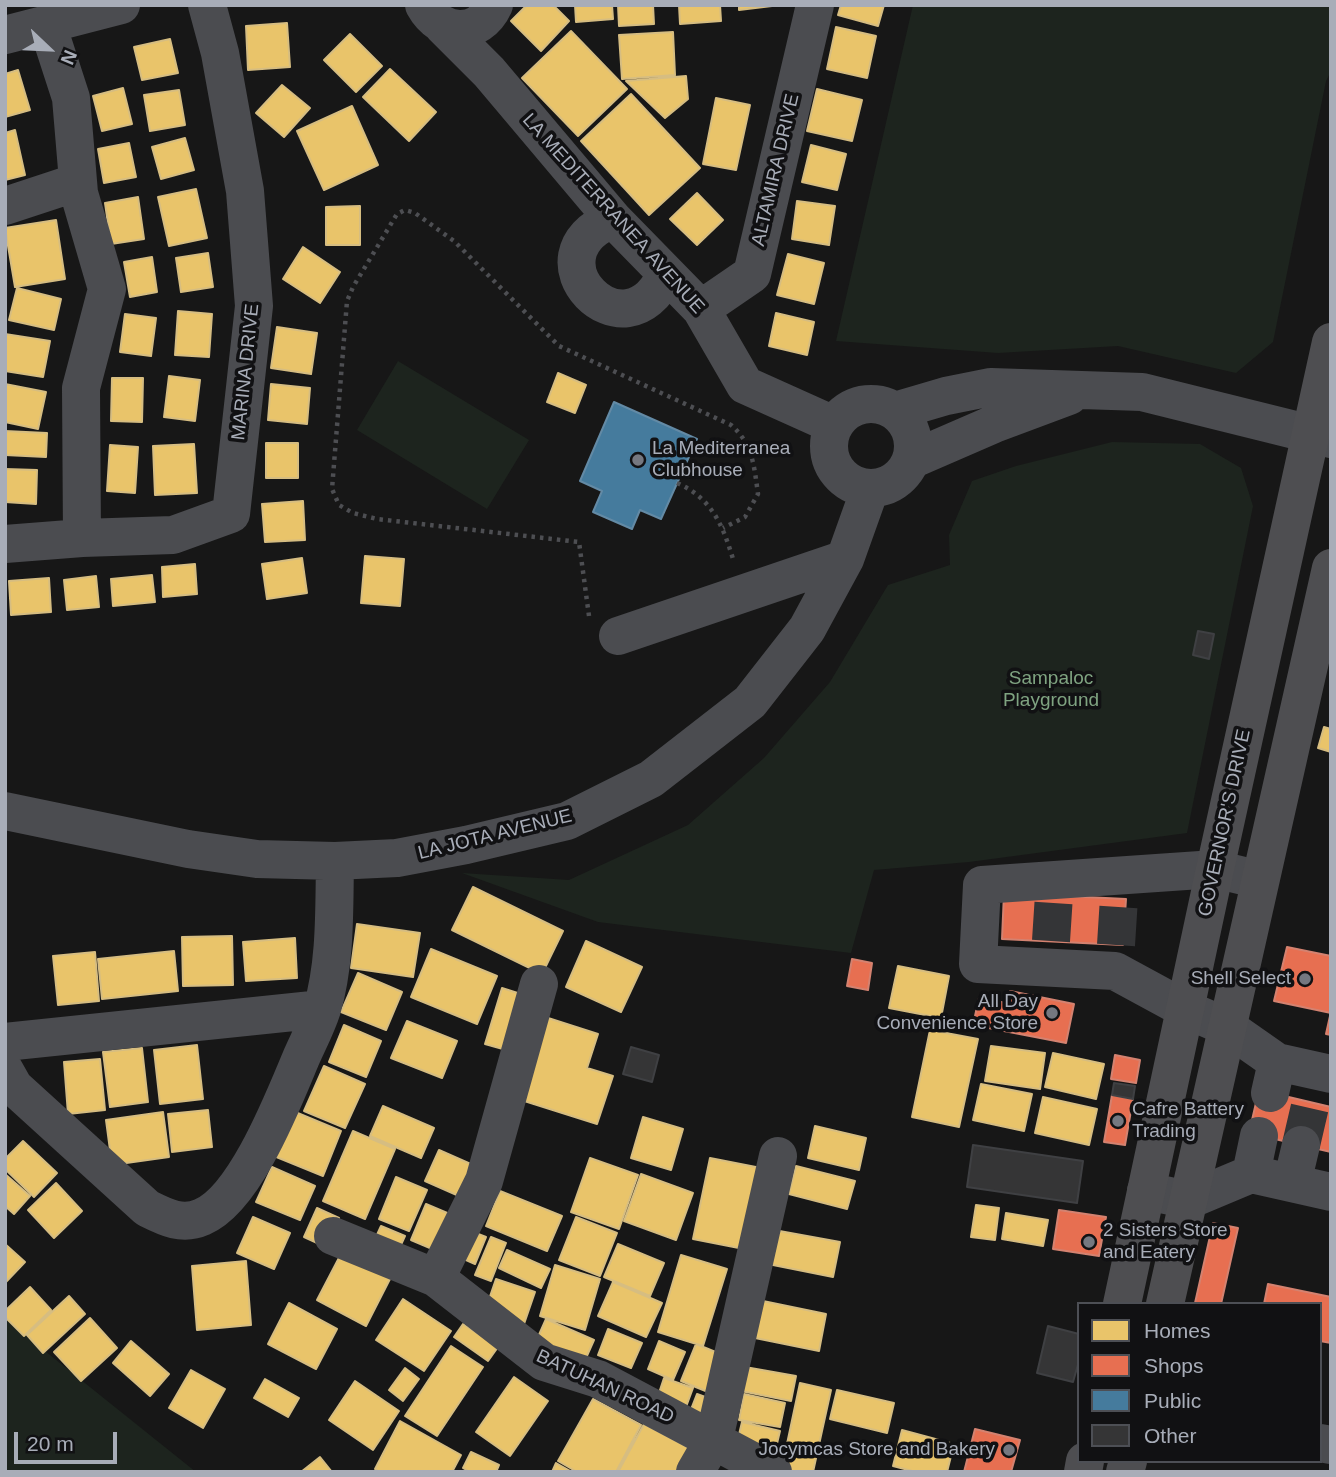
<!DOCTYPE html>
<style>
body{margin:0}
#map{position:relative;width:1336px;height:1477px;overflow:hidden;background:#171717;font-family:Helvetica,sans-serif}
canvas{display:block}
.frame{position:absolute;inset:0;border:7px solid #a8adb8;pointer-events:none}
.legend{position:absolute;left:1077px;top:1302px;width:245px;height:161px;box-sizing:border-box;background:#111113;border:2px solid #4d4f55;margin:0;padding:9px 12px;list-style:none;font-size:21px;color:#a8adb8}
.legend li{display:flex;align-items:center;gap:14px;height:35px}
.legend b{width:35px;border:2px solid #4d4f55}
.north{position:absolute;left:14px;top:14px;width:70px;height:70px;-webkit-text-stroke:5px #111113;paint-order:stroke;rotate:113deg;font-size:19px;font-weight:700;line-height:28px;text-align:center;color:#a8adb8}
.north::after{content:'';display:block;margin:auto;width:24px;height:32px;background:#a8adb8;clip-path:polygon(50% 0,100% 100%,50% 72%,0 100%)}
.scale{position:absolute;left:14px;top:1432px;width:103px;height:32px;box-sizing:border-box;border:4px solid #a8adb8;border-top:0;padding-left:9px;font-size:21px;line-height:24px;white-space:nowrap;color:#a8adb8;-webkit-text-stroke:5px #111113;paint-order:stroke}
</style>
<div id="map">
<canvas width="1336" height="1477"></canvas>
<div class="frame"></div>
<ul class="legend">
<li><b style="height:19px;background:#e9c46a"></b>Homes</li>
<li><b style="height:19px;background:#e76f51"></b>Shops</li>
<li><b style="height:19px;background:#457b9d"></b>Public</li>
<li><b style="height:19px;background:#353536"></b>Other</li>
</ul>
<div class="north">N</div>
<div class="scale">20 m</div>
</div>
<script>
const g = document.querySelector('canvas').getContext('2d');
g.lineJoin = 'round';
function paint(path, color) { g.fillStyle = color; g.fill(path, 'evenodd'); }
function stroke(path, color, width, dash) { g.strokeStyle = color; g.lineWidth = width; g.lineCap = dash ? 'butt' : 'round'; g.setLineDash(dash || []); g.stroke(path); }
function label(font, color, halo, rows, align = 'center') {
  g.font = font + ' Helvetica,sans-serif'; g.lineWidth = 7; g.setLineDash([]); g.textBaseline = 'middle'; g.strokeStyle = halo; g.fillStyle = color; for (const [text, x, y, turn = 0] of rows) {
    g.save(); g.translate(x, y); g.rotate((+turn || 0) * Math.PI / 180); g.textAlign = isNaN(turn) ? turn : align; if (halo) g.strokeText(text, 0, 0); g.fillText(text, 0, 0); g.restore();
  }
}
paint(new Path2D(`
 M913,5H1331V71L1326,81L1273,342L1236,373L1118,346L998,353L836,341Z
 M398,361L529,440L487,509L357,430Z
 M1112,442L1200,444L1241,468L1253,506L1187,833L969,862L874,870L851,953L598,922L462,873L569,880L688,825L764,758L830,682L888,585L950,565L949,535L972,481L1016,466Z
 M5,1319L196,1472H5Z`), '#1d241e');
const homes = new Path2D(`
 M527,5H553L569,21L541,51L511,21Z
 M575,5H612L613,19L576,22Z
 M618,5H653L654,24L619,26Z
 M679,5H720L721,21L680,24Z
 M739,5H771L772,6L739,10Z
 M841,5H884L878,26L838,15Z
 M287,23L290,67L248,70L246,26Z
 M836,27L876,36L867,78L827,69Z
 M571,31L627,89L578,136L522,78Z
 M673,32L675,75L622,79L619,35Z
 M350,34L382,66L356,92L324,60Z
 M170,39L178,73L142,80L134,47Z
 M390,69L436,112L409,141L363,97Z
 M18,70L30,110L5,117V74Z
 M686,76L688,99L665,118L626,81Z
 M282,85L310,108L284,137L256,113Z
 M123,88L132,124L102,131L93,96Z
 M817,89L862,100L852,141L807,131Z
 M179,90L185,125L150,131L144,95Z
 M631,94L700,168L649,215L581,141Z
 M716,98L750,105L736,170L703,164Z
 M352,106L378,165L324,190L297,131Z
 M15,130L25,175L5,180V133Z
 M185,138L194,170L161,179L152,147Z
 M129,143L136,177L104,183L98,149Z
 M811,145L846,154L837,190L802,182Z
 M196,189L207,238L169,246L158,197Z
 M697,193L723,220L697,245L670,219Z
 M138,197L144,239L111,244L105,203Z
 M797,201L835,206L829,245L792,239Z
 M360,206V245H326V207Z
 M56,220L65,279L15,287L5,228Z
 M303,247L340,272L320,303L283,279Z
 M208,253L213,287L181,292L176,258Z
 M788,254L824,263L814,304L777,295Z
 M152,257L157,292L130,297L124,262Z
 M17,288L61,299L54,330L9,320Z
 M178,311L212,314L209,357L175,355Z
 M776,313L814,322L807,355L769,346Z
 M125,314L156,318L151,356L120,352Z
 M277,327L317,333L311,374L271,368Z
 M5,334L50,341L43,377L5,371Z
 M558,373L586,385L575,413L547,402Z
 M169,376L200,380L195,421L164,417Z
 M112,378H143L142,422L111,421Z
 M5,384L46,392L38,429L5,422Z
 M271,384L310,388L307,424L268,420Z
 M5,431L47,433L46,457L5,455Z
 M266,443H298V478H266Z
 M194,444L197,493L155,495L153,446Z
 M110,445L138,447L135,493L107,491Z
 M5,469L37,470L36,504L5,502Z
 M303,501L305,540L265,542L262,504Z
 M365,556L404,559L400,606L361,603Z
 M302,558L307,593L267,599L262,564Z
 M195,564L197,594L163,597L162,567Z
 M152,575L155,602L113,606L111,579Z
 M96,576L99,607L67,610L64,580Z
 M49,578L51,612L11,615L9,581Z
 M1324,727L1331,729V752L1318,748Z
 M473,887L563,931L542,974L452,930Z
 M357,924L420,933L413,977L351,968Z
 M232,936L233,985L183,986L182,937Z
 M295,938L297,978L246,981L243,942Z
 M586,941L642,967L621,1012L566,987Z
 M431,949L497,976L477,1024L411,997Z
 M174,951L178,991L102,999L98,959Z
 M95,952L99,1001L58,1005L53,956Z
 M898,966L949,976L941,1018L889,1008Z
 M358,973L402,992L386,1030L341,1012Z
 M502,988L527,996L510,1051L485,1044Z
 M545,1017L598,1034L587,1068L613,1076L597,1124L518,1099Z
 M407,1021L457,1041L442,1078L391,1058Z
 M344,1025L381,1041L366,1077L329,1062Z
 M930,1030L978,1039L959,1127L912,1117Z
 M197,1045L203,1099L160,1104L154,1050Z
 M991,1046L1045,1053L1040,1089L985,1081Z
 M142,1048L148,1102L110,1107L103,1052Z
 M1053,1053L1104,1064L1096,1099L1045,1087Z
 M100,1059L105,1110L68,1114L64,1062Z
 M324,1066L365,1084L345,1128L304,1111Z
 M981,1084L1032,1094L1024,1131L973,1120Z
 M1043,1097L1097,1109L1089,1145L1035,1133Z
 M383,1106L434,1128L421,1158L370,1136Z
 M288,1109L341,1131L323,1176L269,1154Z
 M208,1110L212,1147L172,1152L168,1114Z
 M163,1112L169,1157L112,1165L106,1120Z
 M643,1117L683,1129L671,1170L631,1158Z
 M815,1126L866,1138L859,1170L808,1158Z
 M353,1131L395,1149L365,1219L323,1201Z
 M23,1141L57,1173L34,1197L5,1169V1159Z
 M439,1150L473,1165L459,1196L425,1181Z
 M590,1158L638,1175L619,1229L571,1212Z
 M710,1158L761,1168L744,1249L693,1239Z
 M796,1166L855,1181L847,1209L789,1194Z
 M272,1167L315,1186L300,1220L256,1202Z
 M5,1174L30,1196L14,1214L5,1206Z
 M641,1174L693,1193L676,1240L624,1221Z
 M396,1177L427,1190L409,1231L379,1219Z
 M56,1183L82,1211L54,1238L28,1210Z
 M500,1191L562,1216L547,1251L486,1226Z
 M426,1204L452,1215L437,1251L411,1240Z
 M976,1205L999,1208L995,1240L971,1237Z
 M317,1208L339,1218L326,1247L304,1237Z
 M1006,1213L1048,1220L1043,1246L1002,1239Z
 M253,1217L290,1233L274,1269L237,1253Z
 M576,1217L617,1233L600,1276L559,1260Z
 M381,1226L405,1236L394,1260L370,1250Z
 M468,1230L486,1237L475,1264L457,1256Z
 M774,1230L840,1242L833,1277L768,1264Z
 M491,1237L506,1243L491,1281L475,1275Z
 M5,1244L25,1262L5,1283Z
 M618,1244L664,1263L650,1296L604,1277Z
 M507,1250L550,1269L541,1288L499,1268Z
 M342,1252L391,1277L366,1326L317,1300Z
 M681,1255L727,1269L703,1346L658,1332Z
 M246,1261L251,1325L197,1330L192,1266Z
 M555,1265L600,1279L585,1330L540,1316Z
 M496,1279L535,1292L524,1324L485,1311Z
 M613,1282L662,1303L646,1337L598,1316Z
 M30,1287L51,1310L24,1336L5,1317V1311Z
 M69,1296L85,1314L43,1353L27,1335Z
 M403,1299L451,1331L424,1371L376,1340Z
 M763,1301L826,1314L819,1351L755,1338Z
 M289,1303L337,1329L316,1369L268,1344Z
 M90,1318L117,1348L81,1381L54,1352Z
 M546,1319L594,1340L582,1367L534,1346Z
 M463,1324L498,1347L488,1361L454,1337Z
 M608,1329L642,1343L631,1368L598,1355Z
 M131,1341L169,1374L150,1396L113,1363Z
 M659,1341L685,1352L673,1380L648,1369Z
 M696,1344L723,1355L708,1392L681,1381Z
 M451,1346L483,1367L437,1436L405,1416Z
 M745,1367L796,1376L791,1401L741,1391Z
 M405,1368L419,1379L403,1401L389,1390Z
 M191,1370L225,1389L203,1428L169,1408Z
 M514,1377L548,1401L510,1456L476,1432Z
 M664,1378L693,1388L683,1415L655,1405Z
 M265,1379L299,1398L288,1417L254,1398Z
 M355,1381L399,1411L373,1450L329,1420Z
 M800,1383L831,1390L813,1472H781Z
 M837,1390L894,1403L887,1433L830,1419Z
 M697,1394L711,1399L702,1422L688,1417Z
 M744,1394L785,1403L780,1427L739,1420Z
 M593,1399L641,1425L616,1472H577L558,1461Z
 M400,1421L461,1455L452,1472H380L375,1469Z
 M742,1422L780,1431L774,1456L736,1447Z
 M644,1424L693,1450L681,1472H618Z
 M902,1430L954,1444L947,1472H916L893,1466Z
 M471,1452L499,1465L496,1472H470L463,1468Z
 M320,1457L332,1472H301Z
 M556,1463L572,1472H552Z`);
paint(homes, '#e9c46a');
stroke(homes, '#d6bd81', 2);
const shops = new Path2D(`
 M1004,893L1126,899L1123,945L1002,939Z
 M1287,947L1331,956V1013L1274,1001Z
 M852,959L872,963L868,990L847,986Z
 M1010,991L1074,1004L1066,1043L973,1025L979,998L1007,1003Z
 M1330,1016L1331,1017V1035L1326,1034Z
 M1115,1055L1140,1060L1136,1083L1111,1079Z
 M1259,1090L1331,1107V1152L1249,1133Z
 M1112,1095L1133,1099L1125,1145L1104,1142Z
 M1059,1210L1106,1217L1099,1256L1053,1249Z
 M1213,1223L1238,1228L1221,1304H1197L1195,1303Z
 M1268,1284L1331,1297V1343L1320,1341V1304H1264Z
 M975,1429L1020,1440L1011,1472H964Z`);
paint(shops, '#e76f51');
stroke(shops, '#d48270', 2);
const public = new Path2D(`
 M614,402L697,439L661,519L640,510L632,529L593,512L602,491L580,481Z`);
paint(public, '#457b9d');
stroke(public, '#638aa5', 2);
const building = new Path2D(`
 M1198,631L1214,634L1209,659L1193,655Z
 M631,1047L659,1055L652,1082L623,1074Z
 M1114,1083L1135,1086L1133,1099L1112,1095Z
 M973,1145L1083,1161L1077,1203L967,1187Z
 M1048,1326L1079,1334V1361L1073,1382L1037,1373Z`);
paint(building, '#353536');
stroke(building, '#3f4043', 2);
stroke(new Path2D(`
 M1051,941L1054,895
 M1116,945L1119,898
 M1301,1145L1311,1102`), '#343537', 38, [38, 19]);
stroke(new Path2D(`
 M677,483C712,498 723,526 733,559
 M589,616L579,542L377,519L353,513L339,505L332,489L347,301L353,287L397,214L405,210L415,213L454,241L559,346L731,425C753,444 754,466 758,494L745,517L723,528`), '#4d4e52', 4.5, [3.5, 5]);
stroke(new Path2D(`
 M424,5C441,36 479,38 494,5
 M47,24L71,98L79,193L107,289L81,388L82,538
 M443,26L489,72L613,219L701,309L745,385L834,425
 M5,35L121,5
 M5,206L78,182
 M613,219C522,256 625,363 666,274
 M701,309L752,274L815,5
 M829 446a42 42 0 1 1 84 0a42 42 0 1 1-84 0Z
 M895,411L946,396L991,387L1142,392L1331,439
 M911,460L994,424L1069,396
 M5,544L82,538L173,535L231,514L254,306L245,191L220,53L207,5
 M618,636L845,559
 M5,811L188,849L257,859L335,861L397,858L466,845L567,821L651,779L750,702L807,629L845,559L870,489
 M1260,880L1215,869L982,885L978,964L1115,971L1185,1009L1227,1027L1277,1062L1331,1074
 M5,1042L322,1009
 M5,1071L14,1087L147,1208C165,1217 182,1226 202,1217C245,1199 283,1101 301,1058C308,1042 317,1025 322,1009C336,961 334,909 335,861
 M1270,1093L1277,1062
 M1251,1174L1259,1136
 M1292,1183L1301,1145
 M1146,1191L1189,1200L1251,1174L1331,1192
 M333,1236L436,1278L544,1362L598,1379L773,1472
 M436,1278L484,1181L539,984
 M1320,1443L1331,1445
 M695,1472L714,1439L778,1156`), '#4b4c50', 38);
stroke(new Path2D(`
 M1122,1304L1215,869L1331,342
 M1165,1304L1331,568
 M1083,1472L1085,1461
 M1125,1472L1128,1461`), '#4e4e51', 38);
for (const [x, y, r, color] of [
 [638,460,7,"#757880"],
 [1305,979,7,"#757880"],
 [1052,1013,7,"#757880"],
 [1118,1121,7,"#757880"],
 [1089,1242,7,"#757880"],
 [1009,1450,7,"#757880"]
]) { const dot = new Path2D(); dot.arc(x, y, r, 0, 2 * Math.PI); g.fillStyle = color; g.fill(dot); stroke(dot, '#111113', 2.5); }
label('19px', '#a8adb8', '#111113', [
 ["ALTAMIRA DRIVE",776,170,-77],
 ["LA MEDITERRANEA AVENUE",613,214,48],
 ["MARINA DRIVE",246,372,-84],
 ["GOVERNOR'S DRIVE",1225,823,-78],
 ["LA JOTA AVENUE",495,835,-14],
 ["BATUHAN ROAD",605,1387,25]
]);
label('19px', '#a8adb8', '#111113', [
 ["La Mediterranea",652,449],
 ["Clubhouse",652,471],
 ["Shell Select",1291,979,"right"],
 ["All Day",1038,1002,"right"],
 ["Convenience Store",1038,1024,"right"],
 ["Cafre Battery",1132,1110],
 ["Trading",1132,1132],
 ["2 Sisters Store",1103,1231],
 ["and Eatery",1103,1253],
 ["Jocymcas Store and Bakery",995,1450,"right"]
], 'left');
label('19px', '#7fa381', '#111113', [
 ["Sampaloc",1051,679],
 ["Playground",1051,701]
]);
</script>
